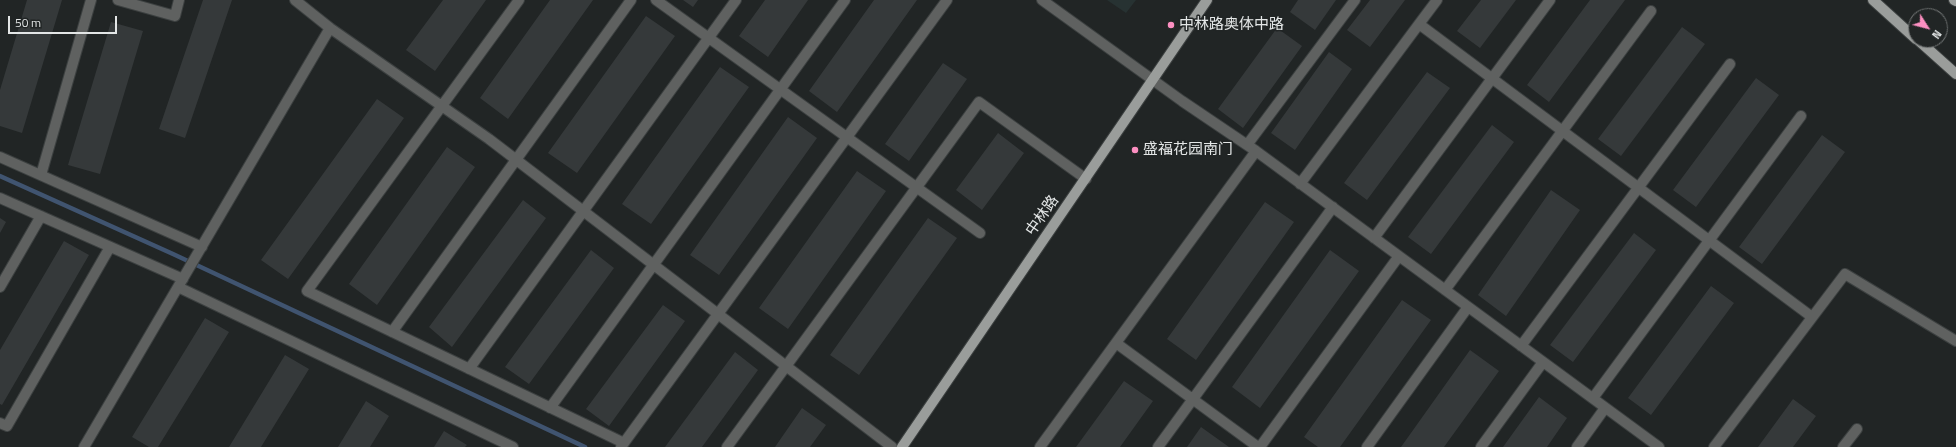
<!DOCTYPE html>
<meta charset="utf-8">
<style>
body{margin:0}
#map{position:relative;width:1956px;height:447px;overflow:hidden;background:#212525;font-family:"Titillium Web",sans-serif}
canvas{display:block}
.north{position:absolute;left:1908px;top:8px;width:40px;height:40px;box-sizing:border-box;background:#212525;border:1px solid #6f7272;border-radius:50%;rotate:126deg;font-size:11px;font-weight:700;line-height:16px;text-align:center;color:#e3e6e6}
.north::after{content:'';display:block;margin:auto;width:14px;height:18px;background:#fc8fc1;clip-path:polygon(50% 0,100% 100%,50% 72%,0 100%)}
.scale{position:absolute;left:8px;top:16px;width:109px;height:18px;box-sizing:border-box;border:2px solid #e3e6e6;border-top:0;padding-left:5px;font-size:12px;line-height:14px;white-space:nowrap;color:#e3e6e6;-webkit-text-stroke:3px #212525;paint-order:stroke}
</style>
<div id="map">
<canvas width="1956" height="447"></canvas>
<div class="north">N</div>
<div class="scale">50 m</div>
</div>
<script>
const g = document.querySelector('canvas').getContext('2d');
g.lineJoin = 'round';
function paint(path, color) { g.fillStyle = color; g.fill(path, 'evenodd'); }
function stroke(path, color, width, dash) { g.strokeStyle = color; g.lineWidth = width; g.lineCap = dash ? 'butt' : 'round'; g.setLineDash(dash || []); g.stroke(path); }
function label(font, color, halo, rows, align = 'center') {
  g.font = font + ' "Titillium Web","Noto Sans SC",sans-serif'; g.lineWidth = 3; g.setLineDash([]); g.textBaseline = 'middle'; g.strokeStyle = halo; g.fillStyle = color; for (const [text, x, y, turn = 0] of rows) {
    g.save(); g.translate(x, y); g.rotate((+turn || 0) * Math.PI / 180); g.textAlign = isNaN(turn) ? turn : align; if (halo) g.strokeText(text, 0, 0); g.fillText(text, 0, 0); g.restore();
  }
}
paint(new Path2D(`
 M1107,0H1136L1126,13Z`), '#273232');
stroke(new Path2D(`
 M0,176L173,254L585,447`), '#405470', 4.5);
paint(new Path2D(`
 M27,0H62L22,133L0,126V90Z
 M203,0H232L185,138L159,129Z
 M443,0H486L435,71L406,50Z
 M550,0H593L508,119L480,98Z
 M683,0H698L693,7Z
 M765,0H808L768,57L739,36Z
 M874,0H917L837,112L809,91Z
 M1298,0H1336L1315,30L1290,12Z
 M1370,0H1405L1370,47L1347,30Z
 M1481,0H1516L1480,48L1457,31Z
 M1590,0H1625L1549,102L1527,85Z
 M646,16L675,36L577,173L548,153Z
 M111,22L143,31L100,174L68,165Z
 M1682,27L1705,44L1621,156L1598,139Z
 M1277,28L1302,46L1243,128L1218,109Z
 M1329,52L1352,69L1295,150L1271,133Z
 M943,63L967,79L909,161L885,144Z
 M720,67L749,87L651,224L622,204Z
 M1427,72L1450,88L1367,200L1344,183Z
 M1756,78L1779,95L1696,207L1673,190Z
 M377,99L404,118L288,279L261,260Z
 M788,117L817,138L719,275L690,255Z
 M1492,125L1514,142L1431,254L1408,237Z
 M998,133L1024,153L982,210L956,190Z
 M1822,135L1845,152L1762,264L1739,247Z
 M447,147L475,167L377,305L349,284Z
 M857,171L886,191L788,329L759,308Z
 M1551,190L1580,210L1506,316L1478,295Z
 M523,200L546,218L452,347L429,327Z
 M1265,202L1294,222L1196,360L1167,339Z
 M0,218L6,222L0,233Z
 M928,218L957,238L859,375L830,355Z
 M1634,233L1656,250L1573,362L1550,345Z
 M64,241L89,255L2,405L0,404V350Z
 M591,250L614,268L529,384L505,367Z
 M1330,250L1359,271L1260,408L1232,387Z
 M1711,286L1734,303L1651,415L1628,398Z
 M1402,300L1431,320L1340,447H1318L1304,437Z
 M663,305L685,321L609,426L586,409Z
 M205,318L229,332L158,447H149L132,437Z
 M1470,350L1499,371L1444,447H1401Z
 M735,352L758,370L702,447H665Z
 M285,355L309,369L261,447H229Z
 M1124,381L1153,401L1120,447H1076Z
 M1539,397L1567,418L1547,447H1503Z
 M1793,399L1816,416L1793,447H1758Z
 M366,401L389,416L370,447H338Z
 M802,408L826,425L810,447H775Z
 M1201,427L1229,447H1187Z
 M444,431L467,445L465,447H434Z`), '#35393a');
const minor = new Path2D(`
 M118,0L175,16L179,0
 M295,0L330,28L489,139L892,447
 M519,0L307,291L624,443
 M656,0L980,233
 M1042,0L1182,101L1256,151L1659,447
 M1419,24L1437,0
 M1247,145L1355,0
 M0,157L202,247
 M41,175L91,0
 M1300,184L1419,24L1812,317
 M0,198L183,279
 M1374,238L1550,0
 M0,287L41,216
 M178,287L513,447
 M1445,290L1651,11
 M392,332L631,0
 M1116,343L1258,447
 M1521,346L1730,64
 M469,369L736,0
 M1593,398L1801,116
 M550,408L845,0
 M0,423L7,426L110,247
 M84,447L330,28
 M621,447L947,0
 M727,447L979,102L1086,179
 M1040,447L1256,151
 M1158,447L1333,207
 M1260,447L1399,256
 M1367,447L1468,307
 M1481,447L1543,362
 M1577,447L1605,408
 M1714,447L1845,274L1956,341
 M1843,447L1857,429`);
const major = new Path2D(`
 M1873,0L1916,39
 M1954,0L1956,1
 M1918,40L1956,74
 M902,447L1207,0`);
stroke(minor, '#3c4040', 12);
stroke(major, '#3c4040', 12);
stroke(minor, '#5f6160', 10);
stroke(major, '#9a9d9b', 10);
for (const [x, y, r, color] of [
 [1171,25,4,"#fc8fc1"],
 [1135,150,4,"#fc8fc1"]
]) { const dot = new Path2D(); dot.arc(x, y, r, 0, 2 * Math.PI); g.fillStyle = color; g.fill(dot); stroke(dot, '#212525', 1.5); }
label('15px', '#e3e6e6', '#212525', [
 ["中林路奥体中路",1179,25],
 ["盛福花园南门",1143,150]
], 'left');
label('15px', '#e3e6e6', '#212525', [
 ["中林路",1043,216,-55]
]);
</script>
